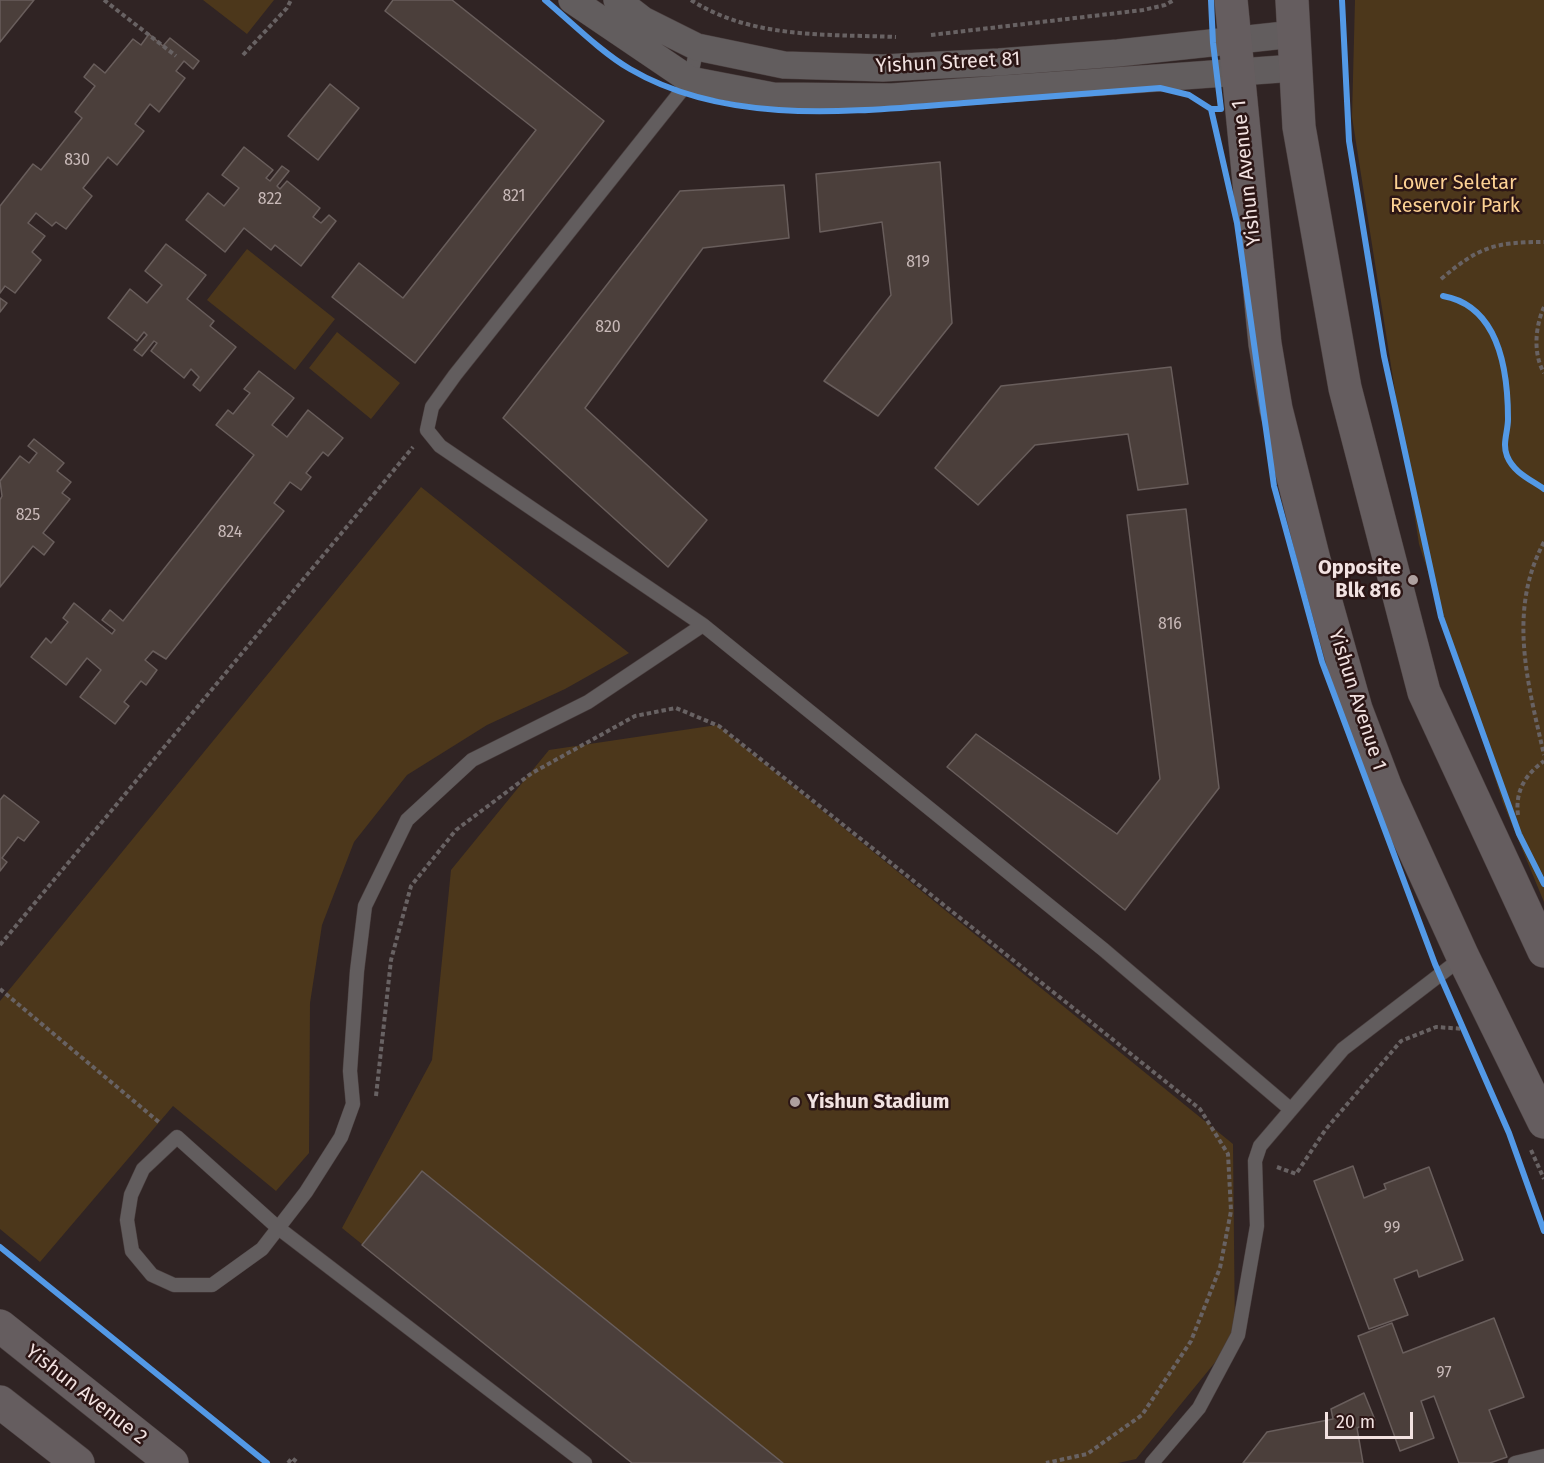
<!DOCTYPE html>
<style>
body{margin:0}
#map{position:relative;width:1544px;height:1463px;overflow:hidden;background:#302424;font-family:"Fira Sans",sans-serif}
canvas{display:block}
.scale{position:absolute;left:1325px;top:1412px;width:88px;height:27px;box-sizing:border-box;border:3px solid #f2e2e1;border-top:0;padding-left:8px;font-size:18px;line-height:21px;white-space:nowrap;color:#f2e2e1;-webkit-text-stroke:4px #2c1615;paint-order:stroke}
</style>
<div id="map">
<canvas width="1544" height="1463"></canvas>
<div class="scale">20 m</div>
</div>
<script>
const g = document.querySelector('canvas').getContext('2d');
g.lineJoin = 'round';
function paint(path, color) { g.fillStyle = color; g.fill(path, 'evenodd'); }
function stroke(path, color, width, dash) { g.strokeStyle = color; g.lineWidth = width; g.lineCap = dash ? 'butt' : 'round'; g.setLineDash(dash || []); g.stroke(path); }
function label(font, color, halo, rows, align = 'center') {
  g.font = font + ' "Fira Sans",sans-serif'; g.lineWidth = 5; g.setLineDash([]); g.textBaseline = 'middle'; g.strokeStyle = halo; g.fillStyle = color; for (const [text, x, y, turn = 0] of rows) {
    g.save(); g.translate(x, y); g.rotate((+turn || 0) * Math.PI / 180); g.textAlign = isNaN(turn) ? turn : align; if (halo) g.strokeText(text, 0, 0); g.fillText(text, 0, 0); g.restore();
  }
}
paint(new Path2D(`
 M203,0H274L247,34Z
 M1355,0H1544V902L1503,803L1419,544L1352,117Z
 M247,249L335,319L295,370L207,300Z
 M337,332L400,383L371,419L309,368Z
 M421,487L629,653L565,689L487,725L407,775L354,842L322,925L310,1003L309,1153L276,1191L173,1106L40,1262L0,1229V1001Z
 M717,725L1233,1144L1235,1338L1136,1459L1118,1463H632L342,1228L432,1060L451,870L549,750Z`), '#4c371b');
const building = new Path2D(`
 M0,0H34L0,42Z
 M393,0H452L604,121L415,363L332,297L359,263L403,298L536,130L385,11Z
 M149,34L163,46L170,38L199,61L193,69L184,61L176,71L185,78L159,112L150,104L135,124L144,131L117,165L108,157L83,188L92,196L66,229L56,222L52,226L36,213L28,223L45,236L32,252L41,260L15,293L5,286L0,293V206L33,164L41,170L82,118L75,112L95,86L84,77L94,64L105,73L133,39L141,45Z
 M330,84L359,108L318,160L288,136Z
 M244,147L273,170L266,178L270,181L282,166L289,171L277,186L280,189L287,181L320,208L313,217L321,223L329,215L336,221L301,266L275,245L271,250L244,228L225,252L186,220L208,193L224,206L239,188L222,175Z
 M940,162L952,323L878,416L824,381L891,295L882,222L820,232L816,174Z
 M784,185L789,238L703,248L585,408L707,520L668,567L503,418L680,191Z
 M166,244L206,275L187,299L214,321L210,326L236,347L200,391L193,385L199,377L191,369L184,378L151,351L157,343L154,341L142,356L134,350L147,335L144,332L137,341L108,318L130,289L147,303L162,285L145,271Z
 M0,298L7,303L0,312Z
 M1171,367L1188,484L1138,490L1128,434L1035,445L978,505L935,468L1001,386Z
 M259,371L294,398L272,425L287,437L308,410L343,438L328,456L323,452L306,473L311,477L301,490L290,482L274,503L284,511L166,659L153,651L145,660L157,670L146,685L141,681L124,702L129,706L115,724L80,697L101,670L87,658L66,685L31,657L46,638L51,643L68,622L63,618L74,603L112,634L115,630L102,620L110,610L123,621L254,455L216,425L228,410L233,414L250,393L244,389Z
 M34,439L64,463L57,471L71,482L62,493L70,499L43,533L54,542L44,555L33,546L0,587V500L2,496L0,481L20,456L29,463L37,453L28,446Z
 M1186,509L1219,788L1125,910L947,767L976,734L1117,834L1160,779L1127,515Z
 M4,795L39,822L24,841L18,837L2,858L7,862L0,871V800Z
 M1353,1166L1364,1198L1386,1189L1384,1184L1429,1167L1463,1260L1419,1277L1417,1270L1394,1279L1408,1315L1369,1329L1314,1181Z
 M422,1171L783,1463H632L362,1245Z
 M1494,1318L1524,1397L1489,1410L1507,1457L1490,1463H1459L1434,1396L1421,1401L1434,1438L1400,1451L1358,1336L1392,1323L1403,1353Z
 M1364,1393L1375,1420L1357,1428L1363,1463H1243L1267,1432L1333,1419L1331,1409Z`);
paint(building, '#4b3f3b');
stroke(building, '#695e5c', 1.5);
const lane = new Path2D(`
 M697,47L690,80L455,375L432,407L427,430L440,446L703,625L1104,950L1289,1108
 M585,1463L277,1227L177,1137L143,1169L131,1195L127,1220L132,1251L152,1275L174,1285H212L262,1249L306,1192L341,1137L353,1104L350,1071L357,971L365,906L407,820L472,760L588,702L703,625
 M1152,1463L1199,1408L1238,1335L1257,1226L1255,1161L1260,1146L1343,1049L1463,957
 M1515,1463L1544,1456`);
const street = new Path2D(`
 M572,0L690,80L773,96L892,97L1295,68
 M617,0L643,20L697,47L784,65L883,68L999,62L1118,53L1294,34`);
const primary = new Path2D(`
 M1231,0L1265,344L1276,409L1314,560L1356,709L1386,788L1463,957L1544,1122
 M1292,0L1299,127L1345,388L1424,692L1544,951
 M0,1326L172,1463
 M0,1402L78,1463`);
stroke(lane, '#4a3f3f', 15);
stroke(street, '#4a3f3f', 28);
stroke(primary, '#4a3f3f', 34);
stroke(new Path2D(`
 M104,0L176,56
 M691,0C752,39 826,34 896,37
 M1342,0L1349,141L1384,356L1441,617L1492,758
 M931,35L1143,10L1165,5L1174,0
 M243,55L287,8L291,0
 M1441,279C1479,247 1494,242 1544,242
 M1443,296C1499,306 1508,371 1508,419C1508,432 1502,443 1507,456C1514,473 1530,479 1544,489
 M1544,307C1535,327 1533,354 1544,373
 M1544,542C1507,611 1528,684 1544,755
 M1518,815C1515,791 1525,775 1544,761
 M0,945L413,447
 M0,989L160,1123
 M376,1096L391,960L411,886L456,830L532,773L635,716L676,708L719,726L1200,1109L1228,1154L1231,1211L1220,1268L1191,1341L1142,1415L1087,1454L1046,1463
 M1531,1150L1544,1179
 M1277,1167L1296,1174L1326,1129L1401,1041L1436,1027L1465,1029
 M288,1463L292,1458L298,1463`), '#686263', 4, [4.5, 3]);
stroke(lane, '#625d5e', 14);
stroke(street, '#625d5e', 27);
stroke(primary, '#655d5f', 33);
stroke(new Path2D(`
 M545,0C570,21 602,53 630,69C729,127 855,111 964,103C1029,98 1095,93 1160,88L1189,95L1211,109L1237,223L1274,486L1322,662L1435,964L1509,1133L1544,1231
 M1342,0L1349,141L1384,356L1441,617L1519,834L1544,884
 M1211,109H1221L1213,43L1211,0
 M1443,296C1499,306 1508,371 1508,419C1508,432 1502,443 1507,456C1514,473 1530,479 1544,489
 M0,1247L267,1463`), '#5399e6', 6);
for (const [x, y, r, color] of [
 [1413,580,6,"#aea09f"],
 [795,1102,6,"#aea09f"]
]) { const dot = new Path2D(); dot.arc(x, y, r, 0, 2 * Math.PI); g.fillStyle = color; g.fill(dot); stroke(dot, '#2c1615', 2); }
label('16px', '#c8b9b8', null, [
 ["830",77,161],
 ["821",514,197],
 ["822",270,200],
 ["819",918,263],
 ["820",608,328],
 ["825",28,516],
 ["824",230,533],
 ["816",1170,625],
 ["99",1392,1229],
 ["97",1444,1374]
]);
label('20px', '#f2e2e1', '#2c1615', [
 ["Yishun Street 81",948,63,-3],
 ["Yishun Avenue 1",1247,173,-96],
 ["Yishun Avenue 1",1357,700,72],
 ["Yishun Avenue 2",86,1395,38]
]);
label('20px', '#fdd294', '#2c1615', [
 ["Lower Seletar",1455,183],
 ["Reservoir Park",1455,206]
]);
label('bold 20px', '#f2e2e1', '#2c1615', [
 ["Opposite",1401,568],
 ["Blk 816",1401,591],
 ["Yishun Stadium",807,1102,"left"]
], 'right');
</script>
